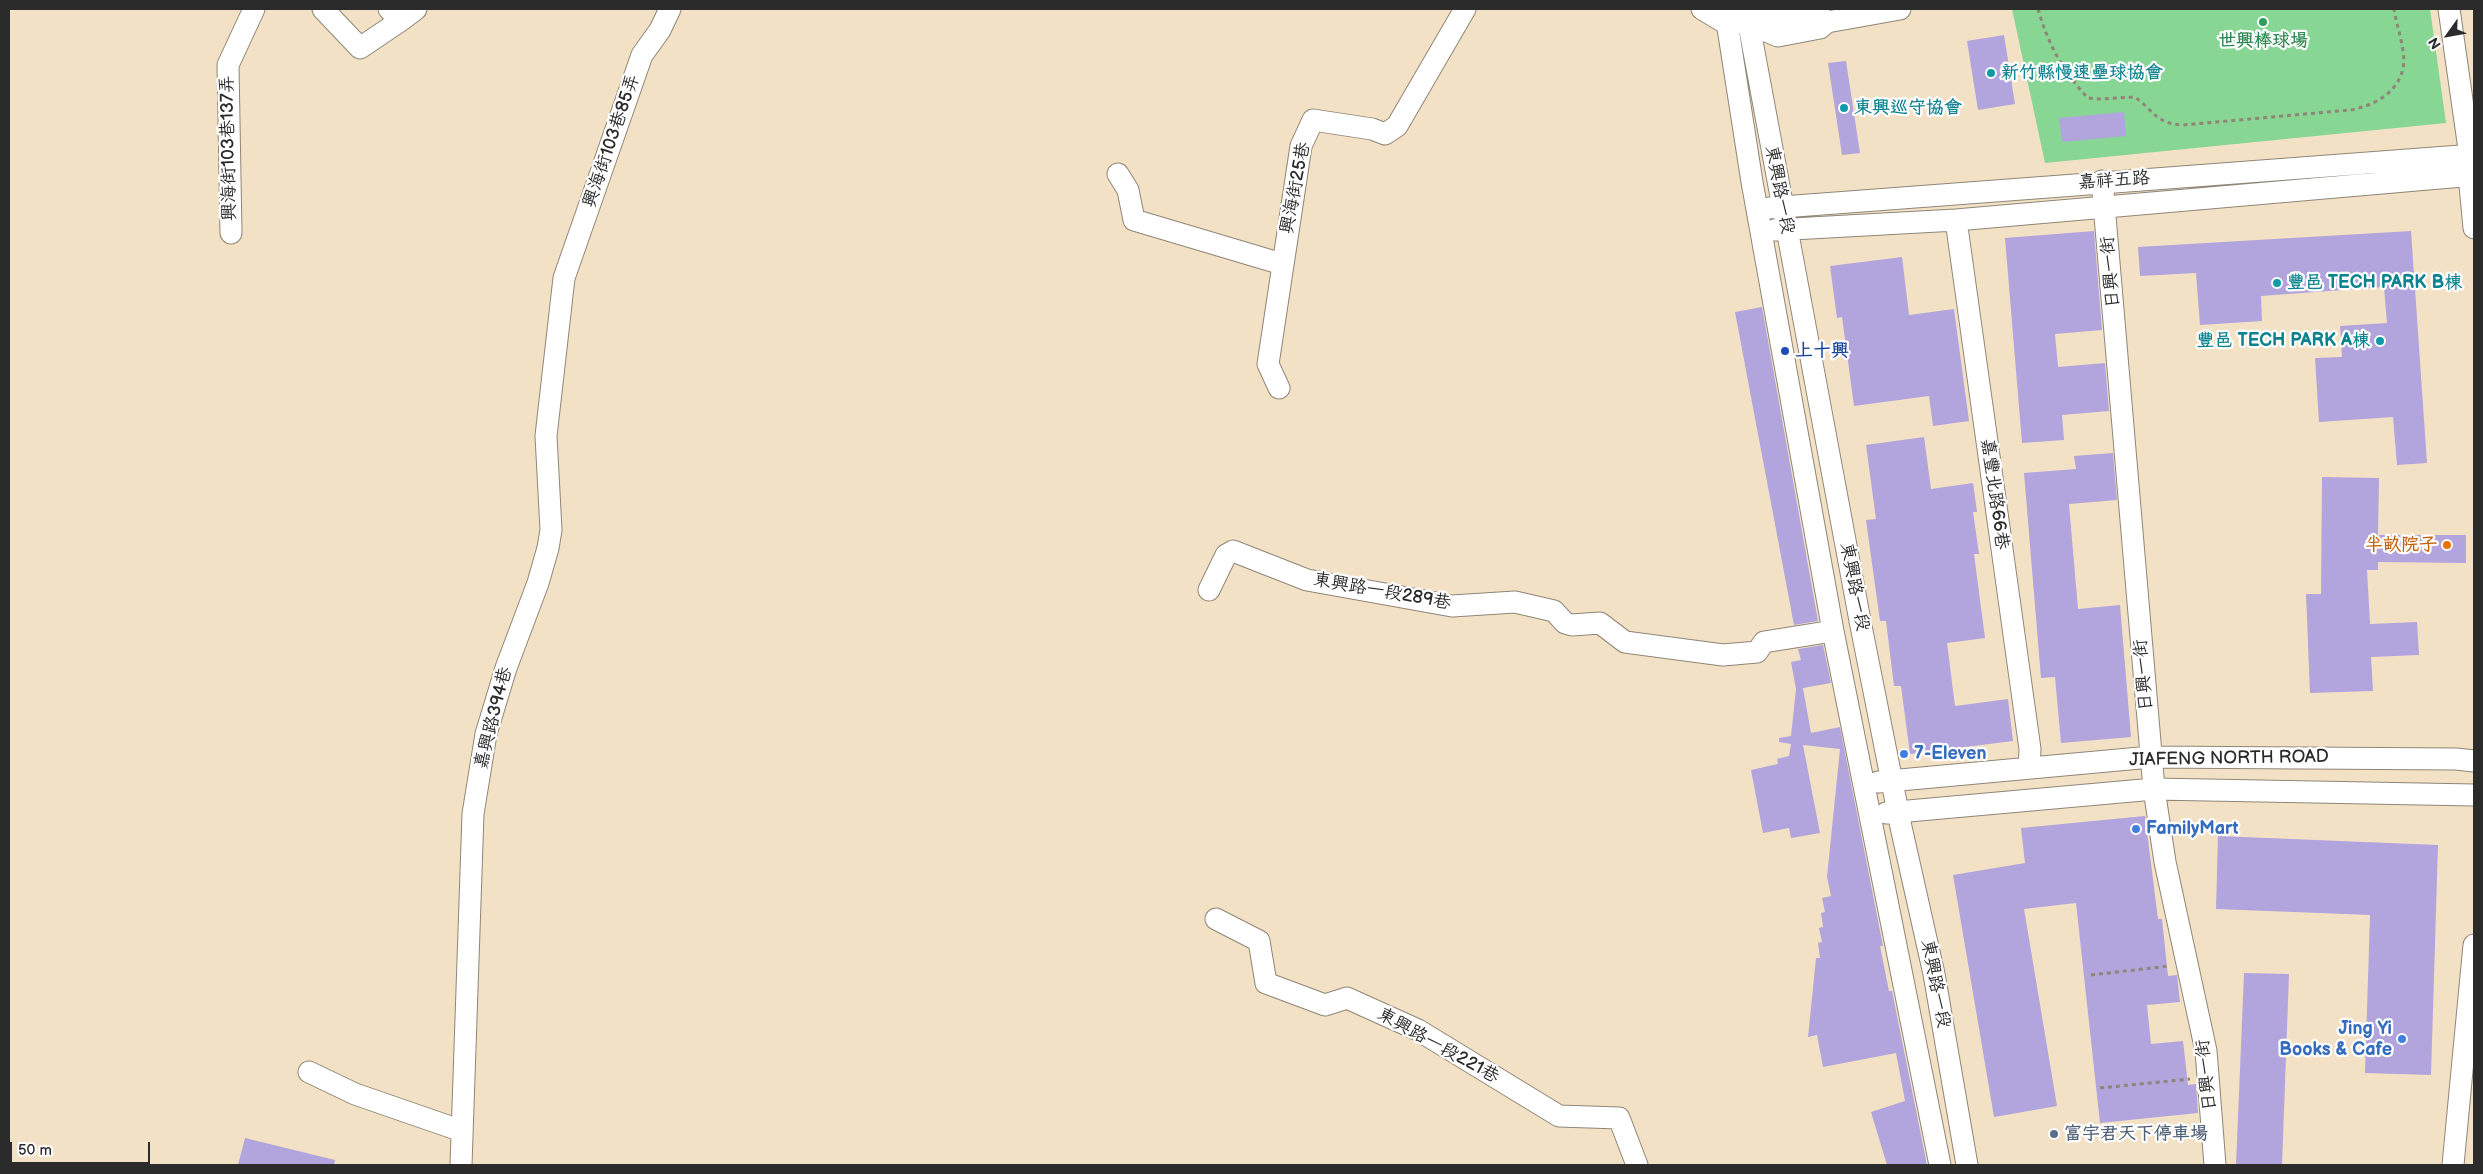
<!DOCTYPE html>
<meta charset="utf-8">
<style>
body{margin:0}
#map{position:relative;width:2483px;height:1174px;overflow:hidden;background:#f3e1c5;font-family:"Balsamiq Sans",sans-serif}
canvas{display:block}
.frame{position:absolute;inset:0;border:10px solid #2b2b2b;pointer-events:none}
.north{position:absolute;left:2423px;top:10px;width:50px;height:50px;-webkit-text-stroke:4px #fff;paint-order:stroke;rotate:238deg;font-size:14px;font-weight:700;line-height:20px;text-align:center;color:#2b2b2b}
.north::after{content:'';display:block;margin:auto;width:18px;height:22px;background:#2b2b2b;clip-path:polygon(50% 0,100% 100%,50% 72%,0 100%)}
.scale{position:absolute;left:10px;top:1142px;width:140px;height:22px;box-sizing:border-box;border:2px solid #2b2b2b;border-top:0;padding-left:6px;font-size:15px;line-height:18px;white-space:nowrap;color:#2b2b2b;-webkit-text-stroke:4px #fff;paint-order:stroke}
</style>
<div id="map">
<canvas width="2483" height="1174"></canvas>
<div class="frame"></div>
<div class="north">N</div>
<div class="scale">50 m</div>
</div>
<script>
const g = document.querySelector('canvas').getContext('2d');
g.lineJoin = 'round';
function paint(path, color) { g.fillStyle = color; g.fill(path, 'evenodd'); }
function stroke(path, color, width, dash) { g.strokeStyle = color; g.lineWidth = width; g.lineCap = dash ? 'butt' : 'round'; g.setLineDash(dash || []); g.stroke(path); }
function label(font, color, halo, rows, align = 'center') {
  g.font = font + ' "Balsamiq Sans","LXGW WenKai TC",sans-serif'; g.lineWidth = 4.5; g.setLineDash([]); g.textBaseline = 'middle'; g.strokeStyle = halo; g.fillStyle = color; for (const [text, x, y, turn = 0] of rows) {
    g.save(); g.translate(x, y); g.rotate((+turn || 0) * Math.PI / 180); g.textAlign = isNaN(turn) ? turn : align; if (halo) g.strokeText(text, 0, 0); g.fillText(text, 0, 0); g.restore();
  }
}
paint(new Path2D(`
 M2012,9H2430L2446,123L2045,163Z`), '#88d694');
paint(new Path2D(`
 M2004,35L2015,104L1978,110L1967,41Z
 M1846,61L1860,153L1842,155L1828,63Z
 M2124,112L2126,136L2062,142L2059,118Z
 M2094,231L2102,330L2055,334L2058,367L2105,363L2109,411L2062,415L2064,440L2022,443L2005,238Z
 M2411,231L2427,463L2397,465L2393,417L2319,422L2315,358L2342,357L2340,326L2387,323L2384,287L2261,296L2262,321L2200,325L2196,273L2140,276L2138,247Z
 M1902,257L1909,315L1954,309L1969,421L1933,426L1929,396L1854,406L1842,317L1837,318L1830,266Z
 M1762,307L1818,621L1794,625L1735,312Z
 M1924,437L1931,489L1973,483L1977,512H1973L1979,554H1974L1985,638L1947,643L1955,706L2008,699L2013,741L1910,754L1901,686H1894L1886,621H1880L1866,520L1876,519L1866,445Z
 M2113,453L2117,500L2069,504L2078,609L2120,605L2131,737L2061,743L2055,677L2041,678L2024,473L2076,469L2074,456Z
 M2322,477L2379,478L2378,535H2466V563L2378,562V570H2367L2370,624L2417,622L2419,655L2371,657L2373,691L2310,693L2306,594H2321Z
 M1823,645L1831,683L1803,688L1811,733L1840,727L1883,946H1880L1889,991H1892L1927,1165H1887L1871,1112L1905,1101L1896,1053L1823,1067L1817,1035L1808,1037L1816,958H1820L1818,943L1822,942L1819,928L1823,927L1821,913L1825,912L1822,898L1831,896L1827,877L1840,749L1803,745L1820,833L1791,838L1789,828L1763,833L1751,770L1778,764L1777,759L1789,756L1791,744L1779,742V738L1791,736L1796,689L1791,662L1801,660L1798,649Z
 M2145,816L2158,919H2162L2168,976L2177,975L2180,1002L2147,1005L2151,1044L2183,1041L2188,1085L2196,1084L2198,1113L2100,1123L2076,903L2024,909L2057,1106L1994,1117L1953,875L2025,863L2021,828Z
 M2218,836L2438,845L2431,1075L2365,1073L2370,915L2216,909Z
 M2244,973L2289,974L2282,1165H2236Z
 M245,1138L335,1160L334,1165H238Z`), '#b2a4dc');
const minor = new Path2D(`
 M323,9L360,48L400,21
 M389,9L400,21L416,9
 M1702,9L1727,24L1817,14L1827,22
 M1725,9L1752,182L1833,631L1940,1165
 M1746,9L1861,626L1901,827L1934,974L1967,1165
 M2449,9L2470,156L2469,175L2474,228
 M1747,23L1778,36L1820,28L1827,22L1900,9
 M1118,174L1128,190L1134,220L1282,264
 M2102,181L2154,789L2165,862L2206,1051L2215,1165
 M1769,208L2474,155
 M1956,220L2030,749L2029,768
 M1774,230L1956,220L2474,175
 M231,233L228,65L254,9
 M1279,388L1268,364L1301,146L1313,120L1372,129L1385,134L1397,126L1465,9
 M1209,590L1226,555L1233,551L1307,580L1452,606L1515,602L1554,611L1565,623L1572,625L1600,623L1625,642L1723,655L1757,652L1764,642L1833,631
 M1878,782L2151,757L2456,759L2474,761
 M1886,813L2154,789L2474,795
 M1216,919L1259,941L1266,983L1325,1005L1347,998L1418,1030L1559,1116L1619,1118L1637,1165
 M309,1072L355,1094L462,1131
 M461,1165L473,814L486,734L506,668L538,583L548,548L551,530L546,436L564,278L642,55L660,30L670,9
 M2453,1165L2474,945`);
stroke(minor, '#8f8678', 23);
stroke(new Path2D(`
 M2038,9C2048,44 2063,72 2088,98L2100,99L2135,97C2154,111 2156,124 2183,125L2350,110C2380,105 2409,85 2403,51C2401,36 2396,23 2394,9
 M2091,975L2169,966
 M2100,1088L2190,1079`), '#8f8678', 3, [4, 4]);
stroke(minor, '#fff', 21);
for (const [x, y, r, color] of [
 [2263,22,5,"#2e9e5b"],
 [1991,73,5,"#0f9aa8"],
 [1844,108,5,"#0f9aa8"],
 [2277,283,5,"#0f9aa8"],
 [2380,341,5,"#0f9aa8"],
 [1785,351,5,"#1a4fb4"],
 [2447,545,5,"#e8710a"],
 [1904,754,5,"#3f7fe0"],
 [2136,829,5,"#3f7fe0"],
 [2402,1039,5,"#3f7fe0"],
 [2054,1134,5,"#5c6f8a"]
]) { const dot = new Path2D(); dot.arc(x, y, r, 0, 2 * Math.PI); g.fillStyle = color; g.fill(dot); stroke(dot, '#fff', 2); }
label('bold 18px', '#27864d', '#fff', [
 ["世興棒球場",2263,41]
]);
label('bold 18px', '#0d838f', '#fff', [
 ["新竹縣慢速壘球協會",2001,73],
 ["東興巡守協會",1854,108],
 ["豐邑 TECH PARK B棟",2287,283],
 ["豐邑 TECH PARK A棟",2370,341,"right"]
], 'left');
label('18px', '#2b2b2b', '#fff', [
 ["興海街103巷85弄",612,141,-71],
 ["興海街103巷137弄",229,148,-91],
 ["嘉祥五路",2114,181,-4],
 ["興海街25巷",1296,188,-79],
 ["東興路一段",1779,190,79],
 ["日興一街",2111,272,-95],
 ["嘉豐北路66巷",1994,494,82],
 ["東興路一段",1854,587,79],
 ["東興路一段289巷",1382,592,10],
 ["日興一街",2144,675,-95],
 ["嘉興路394巷",494,718,-76],
 ["JIAFENG NORTH ROAD",2229,759,-1],
 ["東興路一段",1935,984,79],
 ["東興路一段221巷",1438,1046,29],
 ["日興一街",2207,1075,-96]
]);
label('bold 18px', '#164399', '#fff', [
 ["上十興",1795,351]
], 'left');
label('bold 18px', '#c56008', '#fff', [
 ["半畝院子",2437,545]
], 'right');
label('bold 18px', '#366cbe', '#fff', [
 ["7-Eleven",1914,754],
 ["FamilyMart",2146,829],
 ["Jing Yi",2392,1029,"right"],
 ["Books & Cafe",2392,1050,"right"]
], 'left');
label('bold 18px', '#4e5e75', '#fff', [
 ["富宇君天下停車場",2064,1134]
], 'left');
</script>
